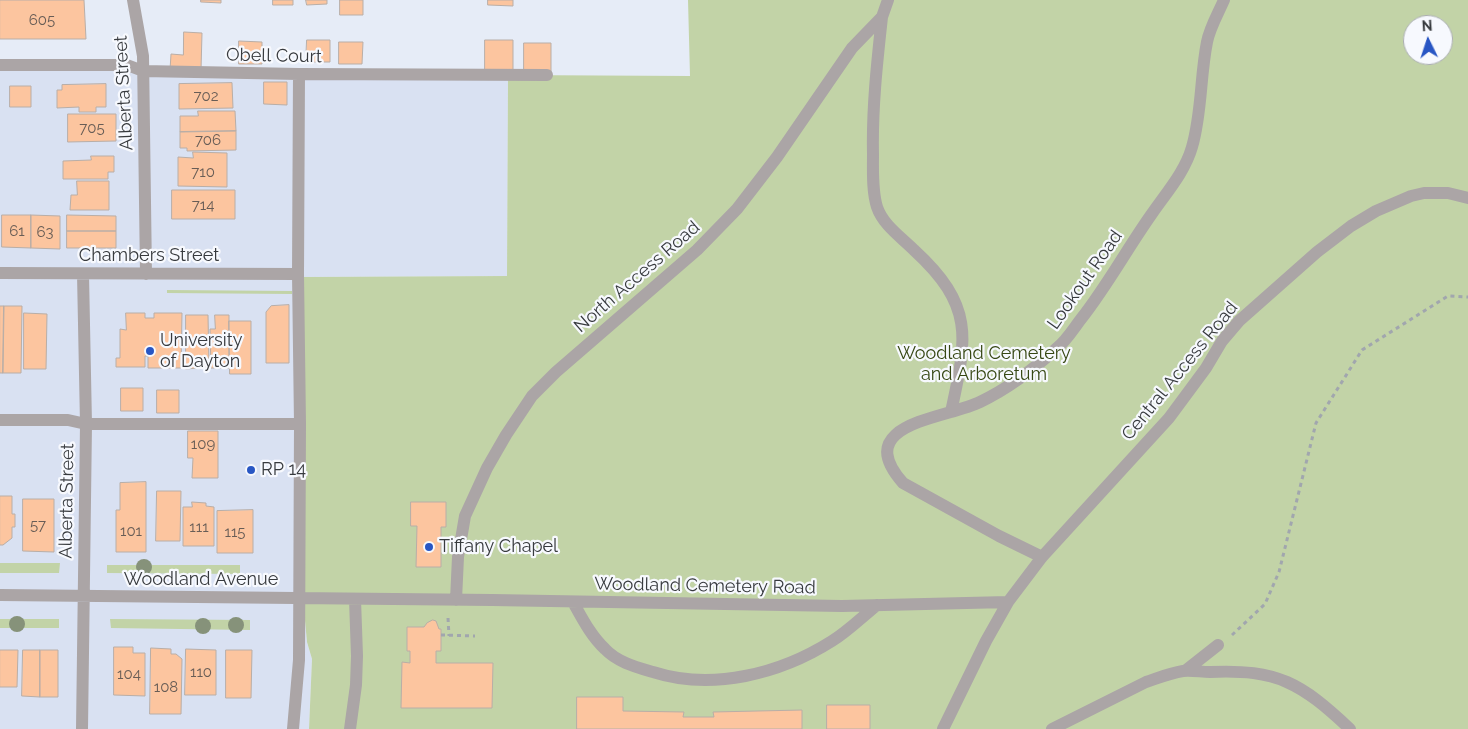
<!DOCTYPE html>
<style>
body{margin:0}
#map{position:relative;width:1468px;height:729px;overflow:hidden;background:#e6ecf7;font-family:Raleway,sans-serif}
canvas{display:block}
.north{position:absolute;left:1403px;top:15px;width:50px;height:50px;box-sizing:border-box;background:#f7f9fe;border:1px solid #aaadb1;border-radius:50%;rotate:356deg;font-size:14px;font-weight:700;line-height:20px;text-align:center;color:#373a3e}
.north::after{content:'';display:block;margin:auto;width:18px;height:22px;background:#2856c4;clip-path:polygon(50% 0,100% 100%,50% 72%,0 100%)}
</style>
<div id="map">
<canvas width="1468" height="729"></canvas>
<div class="north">N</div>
</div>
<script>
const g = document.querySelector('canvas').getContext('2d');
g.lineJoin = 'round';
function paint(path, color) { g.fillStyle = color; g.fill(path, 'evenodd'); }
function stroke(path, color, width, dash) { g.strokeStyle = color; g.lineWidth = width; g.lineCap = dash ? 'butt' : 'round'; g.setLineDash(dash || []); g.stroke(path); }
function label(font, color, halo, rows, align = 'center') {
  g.font = font + ' Raleway,sans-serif'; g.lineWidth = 4.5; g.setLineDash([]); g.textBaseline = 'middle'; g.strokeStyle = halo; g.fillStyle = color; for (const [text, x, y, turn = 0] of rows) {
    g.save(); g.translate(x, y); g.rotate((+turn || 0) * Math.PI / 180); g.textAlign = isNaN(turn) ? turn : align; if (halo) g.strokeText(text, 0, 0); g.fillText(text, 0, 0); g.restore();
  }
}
paint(new Path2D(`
 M0,67L508,75L507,276L302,277L300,572L307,642L312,659L309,729H0Z`), '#d9e1f2');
paint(new Path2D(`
 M688,0H1468V729H309L312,659L307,642L301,578V277L507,276L508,75L690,76ZM1413,25H1443V55H1413Z
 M167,290L292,291V294L167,293Z
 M0,563H60L59,573H0Z
 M107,565H240V574L107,573Z
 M0,619H59V628H0Z
 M110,619L250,620V630L111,628Z`), '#c2d3a7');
const building = new Path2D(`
 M0,0H84L86,39H0Z
 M201,0H221V3L201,2Z
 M273,0H293V5H273Z
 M306,0H327V4L307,5Z
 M340,0H363V15H340Z
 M488,0H513V6L488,5Z
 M184,32L202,33L201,70H170L171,54L183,55Z
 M307,40H330V62H306Z
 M485,40H513V72H485Z
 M239,41L262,42V64H239Z
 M339,42H363L362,64H339Z
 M524,43H551V74H524Z
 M264,82H287V105L264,104Z
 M232,83L233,108L179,109V84Z
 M106,84V107H96V112H79V107L57,108V90H62V85Z
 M10,86H31V107H10Z
 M198,111H235L236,131L180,132V116H198Z
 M68,114H116V141L68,142Z
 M236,131V150L187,151V148H180V132Z
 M193,152L227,153V187L178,186V157L193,158Z
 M91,156H114V172H108V179H63V161L91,160Z
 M77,181H109V210H70L71,195H77Z
 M172,190H235V219H172Z
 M2,215H31V248L2,247Z
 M31,215L60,216V249L31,248Z
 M67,215L116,216V231H67Z
 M67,231H116V248H67Z
 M289,305V363H266V312L271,306Z
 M0,306H4L3,373H0Z
 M4,306H22L21,373H3Z
 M24,313L47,314L46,369H24Z
 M126,313H145V318H154V313H182L181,368H148V356H145V367H116V358H120V329L126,330Z
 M186,315H208L209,367L186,369Z
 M215,315H229V368H211L210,329H215Z
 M229,321H251V374H230Z
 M121,388H143V411H121Z
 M157,390H179V413H157Z
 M188,431H218V478H192L193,458H188Z
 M146,482V552H116V510H120V483Z
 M157,491H181L180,541H156Z
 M0,496H12V514H15V527H12V538L3,545H0Z
 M23,499H54V552L23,551Z
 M192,502L206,503V506L214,507V546H183V507H192Z
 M411,502H446V527H441V567H416L417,526H411Z
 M253,510V553H217V511Z
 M433,620L436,621L439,629H441V651H436V663H493L492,708H401L402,662L410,663V651H407V627H424L427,623Z
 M114,647H133V653H145V696L114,695Z
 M151,648L171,649V654H176L182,659L181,714H150Z
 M186,649L216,650V695H185Z
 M0,650H18L17,687H0Z
 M23,650H40V697L22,696Z
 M40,650H58V697H40Z
 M226,650H252L251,698H226Z
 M577,697H623V711L684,712L683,717H714L713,712L802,710V729H577Z
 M827,705H870V729H827Z`);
paint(building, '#fcc59f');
stroke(building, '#b9aea7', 1);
stroke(new Path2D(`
 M448,618L449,636
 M441,635L475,636
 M1232,635L1265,604L1279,572L1316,423L1362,350L1448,296L1468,297`), '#a1a6ae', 3, [4, 4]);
stroke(new Path2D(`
 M133,0L143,56L146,274
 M882,17C877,63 872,108 873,154C873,171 872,191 877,207C883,225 901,237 914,250C975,306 967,338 951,412
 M0,65H127L143,71L299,74L547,75
 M299,74L298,274L300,424
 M0,273L298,274
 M0,420H68L86,424H300L299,660L293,729
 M1042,557L999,536L903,483C850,423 945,419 980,402C1009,388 1034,369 1057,348C1067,340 1074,328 1081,319C1107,286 1127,249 1151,215C1166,193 1185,172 1192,147C1202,113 1200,77 1207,42C1210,27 1218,14 1224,0
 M0,595L492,600L842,606L1008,602
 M456,600L458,557L465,516L487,468L506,435L532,396L556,372L697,250L737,209L777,157L852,48L882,17L888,0
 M573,602C582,618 591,636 605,649C617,662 636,667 653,672C712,691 780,674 832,641C848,631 862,617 877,605
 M1185,671L1218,645
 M82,729L86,424L83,274
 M350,729L356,685L357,656L355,599
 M943,729L986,641L1008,602L1042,557L1169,418L1206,368L1222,341L1239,321L1317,252L1351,226L1376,211L1411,196L1424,193H1448L1468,198
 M1052,729L1146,682C1158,678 1170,673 1183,671C1192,670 1201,672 1210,672C1278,669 1301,683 1350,729`), '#aba5a6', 12);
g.fillStyle = '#86927a';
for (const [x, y] of [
 [144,567],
 [17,624],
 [236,625],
 [203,626]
]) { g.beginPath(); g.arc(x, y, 8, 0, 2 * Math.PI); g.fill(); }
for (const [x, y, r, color] of [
 [150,351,5,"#2856c4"],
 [251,470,5,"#2856c4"],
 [429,547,5,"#2856c4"]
]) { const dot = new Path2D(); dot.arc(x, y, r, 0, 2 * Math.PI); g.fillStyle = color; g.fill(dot); stroke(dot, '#f7f9fe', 2); }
label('15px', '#685d56', null, [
 ["605",42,20],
 ["702",206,96],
 ["705",92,128],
 ["706",208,140],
 ["710",203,172],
 ["714",203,205],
 ["61",17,231],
 ["63",45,232],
 ["109",203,444],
 ["57",38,525],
 ["111",199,527],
 ["101",131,531],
 ["115",235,532],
 ["110",201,672],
 ["104",129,674],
 ["108",166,687]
]);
label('18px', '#373a3e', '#f7f9fe', [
 ["Obell Court",274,56,1],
 ["Alberta Street",124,93,-93],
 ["Chambers Street",149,256],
 ["North Access Road",637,277,-41],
 ["Lookout Road",1085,280,-55],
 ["Central Access Road",1180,371,-51],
 ["Alberta Street",67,501,-89],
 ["Woodland Avenue",201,580],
 ["Woodland Cemetery Road",705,586,1]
]);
label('18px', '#373a3e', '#f7f9fe', [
 ["University",160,341],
 ["of Dayton",160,362],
 ["RP 14",261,470],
 ["Tiffany Chapel",439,547]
], 'left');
label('18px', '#374814', '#f7f9fe', [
 ["Woodland Cemetery",984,354],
 ["and Arboretum",984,375]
]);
</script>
